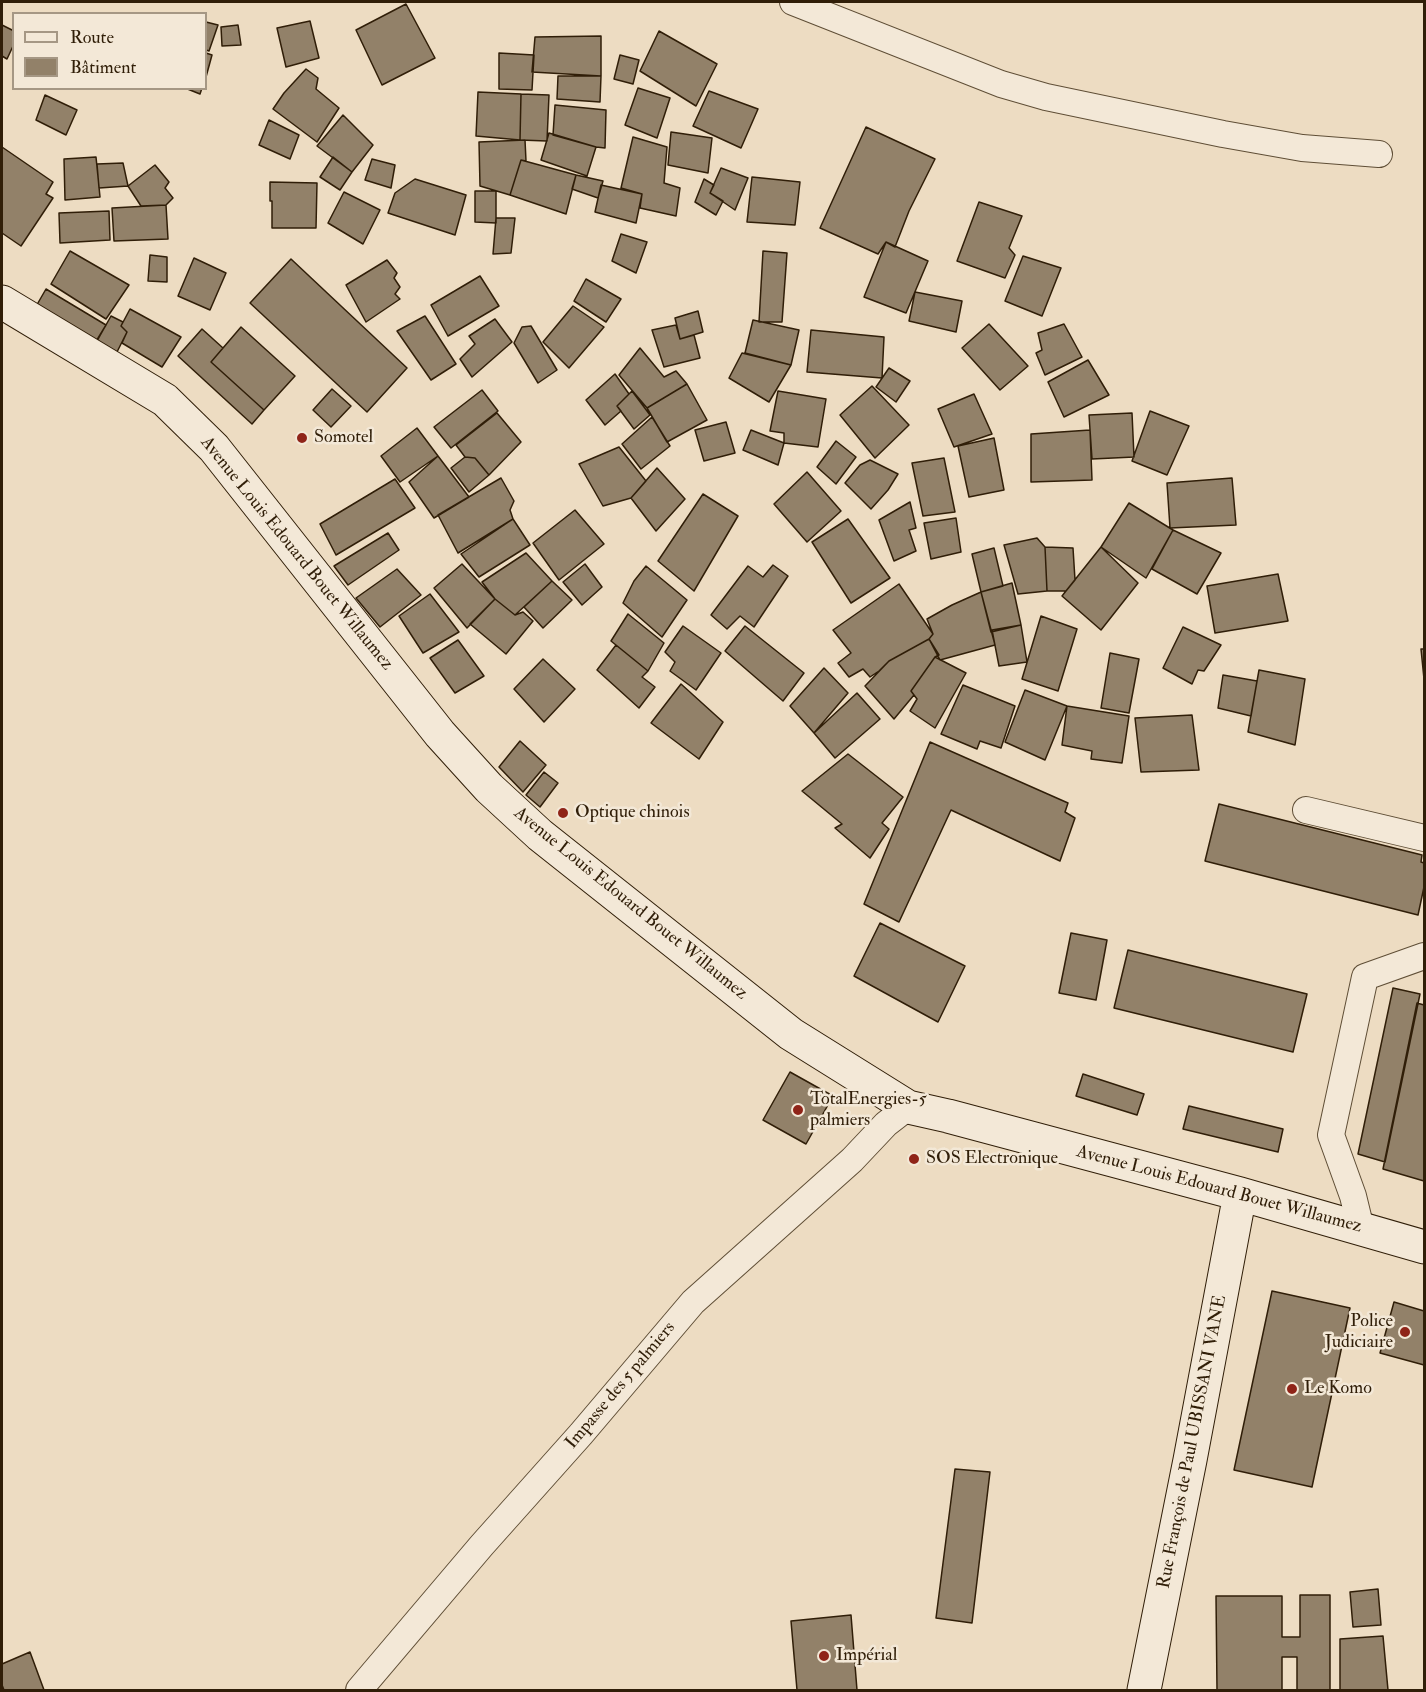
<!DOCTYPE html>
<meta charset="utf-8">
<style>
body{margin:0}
#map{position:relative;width:1426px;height:1692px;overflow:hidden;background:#eddcc2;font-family:"IM FELL Double Pica",serif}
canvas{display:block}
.frame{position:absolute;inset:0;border:3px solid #301e08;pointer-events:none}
.legend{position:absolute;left:12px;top:12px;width:195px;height:78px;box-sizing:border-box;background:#f3e8d7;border:2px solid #a59784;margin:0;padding:8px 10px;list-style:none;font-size:18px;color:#301e08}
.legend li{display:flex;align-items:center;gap:12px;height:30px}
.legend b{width:30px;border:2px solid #a59784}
</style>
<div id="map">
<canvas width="1426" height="1692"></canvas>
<div class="frame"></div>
<ul class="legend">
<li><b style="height:8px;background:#f3e8d7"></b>Route</li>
<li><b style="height:16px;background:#928169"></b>Bâtiment</li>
</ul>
</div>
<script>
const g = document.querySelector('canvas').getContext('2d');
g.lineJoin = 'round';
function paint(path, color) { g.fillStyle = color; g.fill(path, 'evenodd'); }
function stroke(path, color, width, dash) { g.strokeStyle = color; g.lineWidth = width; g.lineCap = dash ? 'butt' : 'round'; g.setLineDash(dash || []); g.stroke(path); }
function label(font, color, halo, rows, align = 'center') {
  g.font = font + ' "IM FELL Double Pica",serif'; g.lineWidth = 5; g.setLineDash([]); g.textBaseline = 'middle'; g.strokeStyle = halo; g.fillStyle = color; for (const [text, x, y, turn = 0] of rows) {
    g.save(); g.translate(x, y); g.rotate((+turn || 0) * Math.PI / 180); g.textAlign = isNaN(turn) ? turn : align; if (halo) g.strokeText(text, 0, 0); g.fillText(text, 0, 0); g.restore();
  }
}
const building = new Path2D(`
 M406,4L435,58L382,85L356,30Z
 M310,21L319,58L286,67L277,28Z
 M206,22L218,25L209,51L206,50Z
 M2,25L14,31V44L7,59L2,56Z
 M238,25L241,45L222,46L221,27Z
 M659,31L717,64L696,106L640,71Z
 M601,36V76L532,72L535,37Z
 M206,53L212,55L206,77Z
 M499,53L534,55L532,90L499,89Z
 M620,55L639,60L633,84L614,79Z
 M306,69L318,78L316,89L339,108L317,142L273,109L284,93Z
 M558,76H601L600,102L557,99Z
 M185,88H202L200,94Z
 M638,88L670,98L657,138L625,125Z
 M709,91L758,109L741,148L693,126Z
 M478,92L521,94L520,140L476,136Z
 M521,94L549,95L547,141L520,140Z
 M45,95L77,110L66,135L36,120Z
 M555,105L606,110L605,148L596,147L553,135Z
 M343,115L373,145L352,172L317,146Z
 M269,120L299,135L290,159L259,145Z
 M866,127L935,159L909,211L895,247L886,242L878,254L820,228Z
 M671,132L712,138L708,173L668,165Z
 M549,133L596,147L587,176L541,160Z
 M633,137L667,147L664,183L680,188L676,216L640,208L642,194L621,188Z
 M525,140L526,161L521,160L510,195L480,186L479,142Z
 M2,147L53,182L46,194L53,198L21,246L2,233Z
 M96,157L100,197L65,200L64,159Z
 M333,157L352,172L340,190L320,177Z
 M372,159L395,165L391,188L365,180Z
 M521,160L576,175L566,214L510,195Z
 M123,163L128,186L99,188L97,164Z
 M155,165L169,182L165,188L173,198L166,205L141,206L128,186Z
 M721,168L748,178L735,210L710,193Z
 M576,175L603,181L598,198L572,189Z
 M752,177L800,182L795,225L747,222Z
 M415,179L466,195L455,235L388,213L395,193Z
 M704,179L714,185L710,193L723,201L716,215L695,202Z
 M270,182L317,183L316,228H272V201H270Z
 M601,185L642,194L636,223L595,212Z
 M475,191H496V223L475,222Z
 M344,192L380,210L363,244L328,223Z
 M979,202L1022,216L1009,248L1015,255L1005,278L957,261Z
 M166,205L168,239L114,241L112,208Z
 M109,211L110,240L60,243L59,213Z
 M496,218H515L511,253L493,254Z
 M621,234L647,242L636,273L612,261Z
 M886,242L928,261L906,313L864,297Z
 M70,251L129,285L106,319L51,284Z
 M763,251L787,253L782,322H759Z
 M150,255L167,257V282L148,281Z
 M1023,256L1061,268L1042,316L1005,301Z
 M194,258L226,273L210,310L178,296Z
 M291,259L407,368L367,412L250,303Z
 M387,260L397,273L394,278L400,287L395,294L400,299L366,322L346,285Z
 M480,276L499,306L448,336L431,305Z
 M586,279L621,299L606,322L574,301Z
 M46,289L106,325L89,353L31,315Z
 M915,292L962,301L956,332L909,321Z
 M573,306L604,327L569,368L543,342Z
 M130,309L181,337L162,367L122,343L127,332L121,326Z
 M698,311L703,332L680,339L675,318Z
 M111,316L123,322L121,326L127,332L112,362L92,350Z
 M425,316L456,364L431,380L397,331Z
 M495,319L512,342L472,377L460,359L475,344L469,336Z
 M753,320L799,330L791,365L745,353Z
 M989,324L1028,366L1000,390L962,348Z
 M1064,324L1082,357L1045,375L1036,353L1042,350L1038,333Z
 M676,325L680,339L694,335L700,358L664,367L652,330Z
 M531,326L557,370L538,383L514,343L522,327Z
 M241,327L295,376L264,410L211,362Z
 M202,329L223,348L211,362L264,410L252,424L178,356Z
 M811,330L884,337L882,378L807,372Z
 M640,348L664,377L676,371L687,384L647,408L619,375Z
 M742,353L791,365L769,402L729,378Z
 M1088,360L1109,395L1064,417L1048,382Z
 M889,368L910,381L896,402L876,387Z
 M615,374L629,394L617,406L621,411L605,425L586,400Z
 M687,384L707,420L667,442L647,408Z
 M872,386L909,425L875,458L840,415Z
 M332,389L351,406L331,427L313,410Z
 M482,390L498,411L451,448L434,427Z
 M632,391L650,415L634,429L617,406Z
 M778,391L826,399L818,447L784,443V433L770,431Z
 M974,394L992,434L954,447L938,409Z
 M1150,411L1189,426L1167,475L1132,461Z
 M497,413L521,442L489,475L475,458L465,457L456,445Z
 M1132,413L1134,457L1092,459L1089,415Z
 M652,417L670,446L641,469L622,444Z
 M726,422L735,453L704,461L695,430Z
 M417,428L438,456L400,482L381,456Z
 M751,430L784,443L778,465L743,450Z
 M1090,430L1092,480L1031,482V434Z
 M994,438L1004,490L969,497L958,446Z
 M836,441L856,457L836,484L817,467Z
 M619,447L646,481L631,498L603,506L579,464Z
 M438,456L469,497L434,518L409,482Z
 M465,457L475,458L489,475L469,492L451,468Z
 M944,458L955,512L923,516L912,463Z
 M870,460L898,474L888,490L871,509L845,483L860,465Z
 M657,468L685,499L656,531L631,498Z
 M807,472L841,511L807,542L774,504Z
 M501,478L514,501L510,510L513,519L458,553L438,515Z
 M1232,478L1236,525L1170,528L1167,483Z
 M395,479L415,508L336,555L320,524Z
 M703,494L738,516L694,591L658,561Z
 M910,502L916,528L909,530L916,551L894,561L879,520Z
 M1129,503L1173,530L1146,578L1101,547Z
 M575,510L604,544L559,580L533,543Z
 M956,518L961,552L931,559L924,523Z
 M513,519L530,545L479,577L461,554Z
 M848,519L890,578L851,603L812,542Z
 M1173,530L1221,553L1197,594L1152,569Z
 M388,533L399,550L348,585L334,566Z
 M1037,538L1045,547L1047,591L1018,594L1004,545Z
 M1045,547L1073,548L1075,580L1066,591H1047Z
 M1101,547L1138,583L1101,630L1062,596Z
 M994,548L1003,586L981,592L972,554Z
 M526,553L552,581L515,615L495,599L482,582Z
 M462,564L495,599L467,628L434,588Z
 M585,564L602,587L582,605L563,582Z
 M773,565L788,576L754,627L740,616L727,629L711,615L748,566L763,577Z
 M646,566L687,600L662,637L623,603L634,581Z
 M397,569L421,595L380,627L356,598Z
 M1278,574L1288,621L1215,633L1207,586Z
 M552,581L572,600L543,628L524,607Z
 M1012,583L1021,625L991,632L981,592Z
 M899,584L933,634L929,639L889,661L879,671L870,677L863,669L849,677L838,663L851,653L833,630Z
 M981,592L995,645L940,660L929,639L933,634L927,619L952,605Z
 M430,594L459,632L423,653L399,616Z
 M495,599L515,615L523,612L533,621L506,654L470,624Z
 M628,614L664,643L648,671L611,641Z
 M1041,616L1077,629L1058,691L1022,679Z
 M1021,625L1027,662L999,666L992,630Z
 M683,626L721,653L696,690L670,671L675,662L665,652Z
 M745,626L804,673L783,701L725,651Z
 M1183,627L1221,645L1204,671L1198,670L1192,684L1163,668Z
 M929,639L939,655L935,657L911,691L914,695L894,719L865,686L889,661Z
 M458,640L484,676L455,693L430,658Z
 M616,645L648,671L642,677L655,687L639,708L597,670Z
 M1421,649H1424V679Z
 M1110,653L1139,659L1129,713L1101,708Z
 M935,657L966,673L935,728L910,711L917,699L911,691Z
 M543,659L575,689L544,722L514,689Z
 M824,668L848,693L814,733L790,706Z
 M1259,670L1305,679L1295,745L1248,732Z
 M1223,675L1257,681L1251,716L1218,708Z
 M681,684L723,722L699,759L651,723Z
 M963,685L1015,706L1001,748L980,741L977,749L941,734Z
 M1025,690L1067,706L1045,760L1005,742Z
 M857,693L880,719L835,758L814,733Z
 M1067,706L1129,716L1122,763L1091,759L1092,751L1062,745Z
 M1192,715L1199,770L1141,772L1135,718Z
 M520,741L546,765L523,792L499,767Z
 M930,742L1068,803L1065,812L1075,818L1060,861L951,810L899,922L864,904Z
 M848,754L903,797L882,823L889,829L870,858L835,828L842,824L802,791Z
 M544,772L558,783L540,807L526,795Z
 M1219,804L1422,855L1421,862L1424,863V887L1418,915L1205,861Z
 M880,923L965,966L938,1022L854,976Z
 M1071,933L1107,940L1096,1000L1059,993Z
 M1128,950L1307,994L1293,1052L1114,1008Z
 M1393,988L1420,994L1385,1162L1358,1154Z
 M1417,1003L1424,1005V1181L1383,1169Z
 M790,1072L833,1096L806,1144L763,1120Z
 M1083,1074L1144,1094L1137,1115L1076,1096Z
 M1189,1106L1283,1129L1278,1152L1183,1129Z
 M1272,1291L1350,1308L1312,1487L1234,1470Z
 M1394,1302L1424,1311V1365L1380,1353Z
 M955,1469L990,1472L972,1623L936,1618Z
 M1378,1589L1381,1625L1353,1627L1350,1592Z
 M1300,1595H1330V1690H1297V1657H1282V1690H1217L1216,1596H1282V1637H1300Z
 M851,1615L857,1690H797L791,1621Z
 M1383,1636L1388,1690H1340V1639Z
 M30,1652L44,1690H4L2,1685V1664Z`);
paint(building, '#928169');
stroke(building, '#301e08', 1.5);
const street = new Path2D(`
 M793,2L1001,84L1046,97L1223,134L1302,148L1379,154
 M1306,810L1424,838
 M1361,1229L1353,1196L1331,1135L1365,977L1424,956
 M359,1690L482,1545L581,1434L693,1302L852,1160L886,1124L908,1107`);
const secondary = new Path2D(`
 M2,302L165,400L214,448L440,734L489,788L540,835L791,1034L908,1107L948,1116L1240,1194L1424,1247
 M1144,1690L1190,1460L1240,1194`);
stroke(street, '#5f4e36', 28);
stroke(secondary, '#301e08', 35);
stroke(street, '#f3e8d7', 26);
stroke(secondary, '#f3e8d7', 33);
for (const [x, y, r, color] of [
 [302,438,6,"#8f2418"],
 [563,813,6,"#8f2418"],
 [798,1110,6,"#8f2418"],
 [914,1159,6,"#8f2418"],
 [1405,1332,6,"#8f2418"],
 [1292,1389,6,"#8f2418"],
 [824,1656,6,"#8f2418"]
]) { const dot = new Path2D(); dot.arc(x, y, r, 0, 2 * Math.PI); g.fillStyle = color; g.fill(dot); stroke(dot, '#f3e8d7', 2); }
label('18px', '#301e08', '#f3e8d7', [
 ["Somotel",314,438],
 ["Optique chinois",575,813],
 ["TotalEnergies-5",810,1100],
 ["palmiers",810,1121],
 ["SOS Electronique",926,1159],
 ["Police",1393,1322,"right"],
 ["Judiciaire",1393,1343,"right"],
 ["Le Komo",1304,1389],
 ["Impérial",836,1656]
], 'left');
label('18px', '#301e08', '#f3e8d7', [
 ["Avenue Louis Edouard Bouet Willaumez",296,554,51],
 ["Avenue Louis Edouard Bouet Willaumez",630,904,39],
 ["Avenue Louis Edouard Bouet Willaumez",1219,1190,15],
 ["Impasse des 5 palmiers",621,1386,-50],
 ["Rue François de Paul UBISSANI VANE",1193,1442,-79]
]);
</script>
